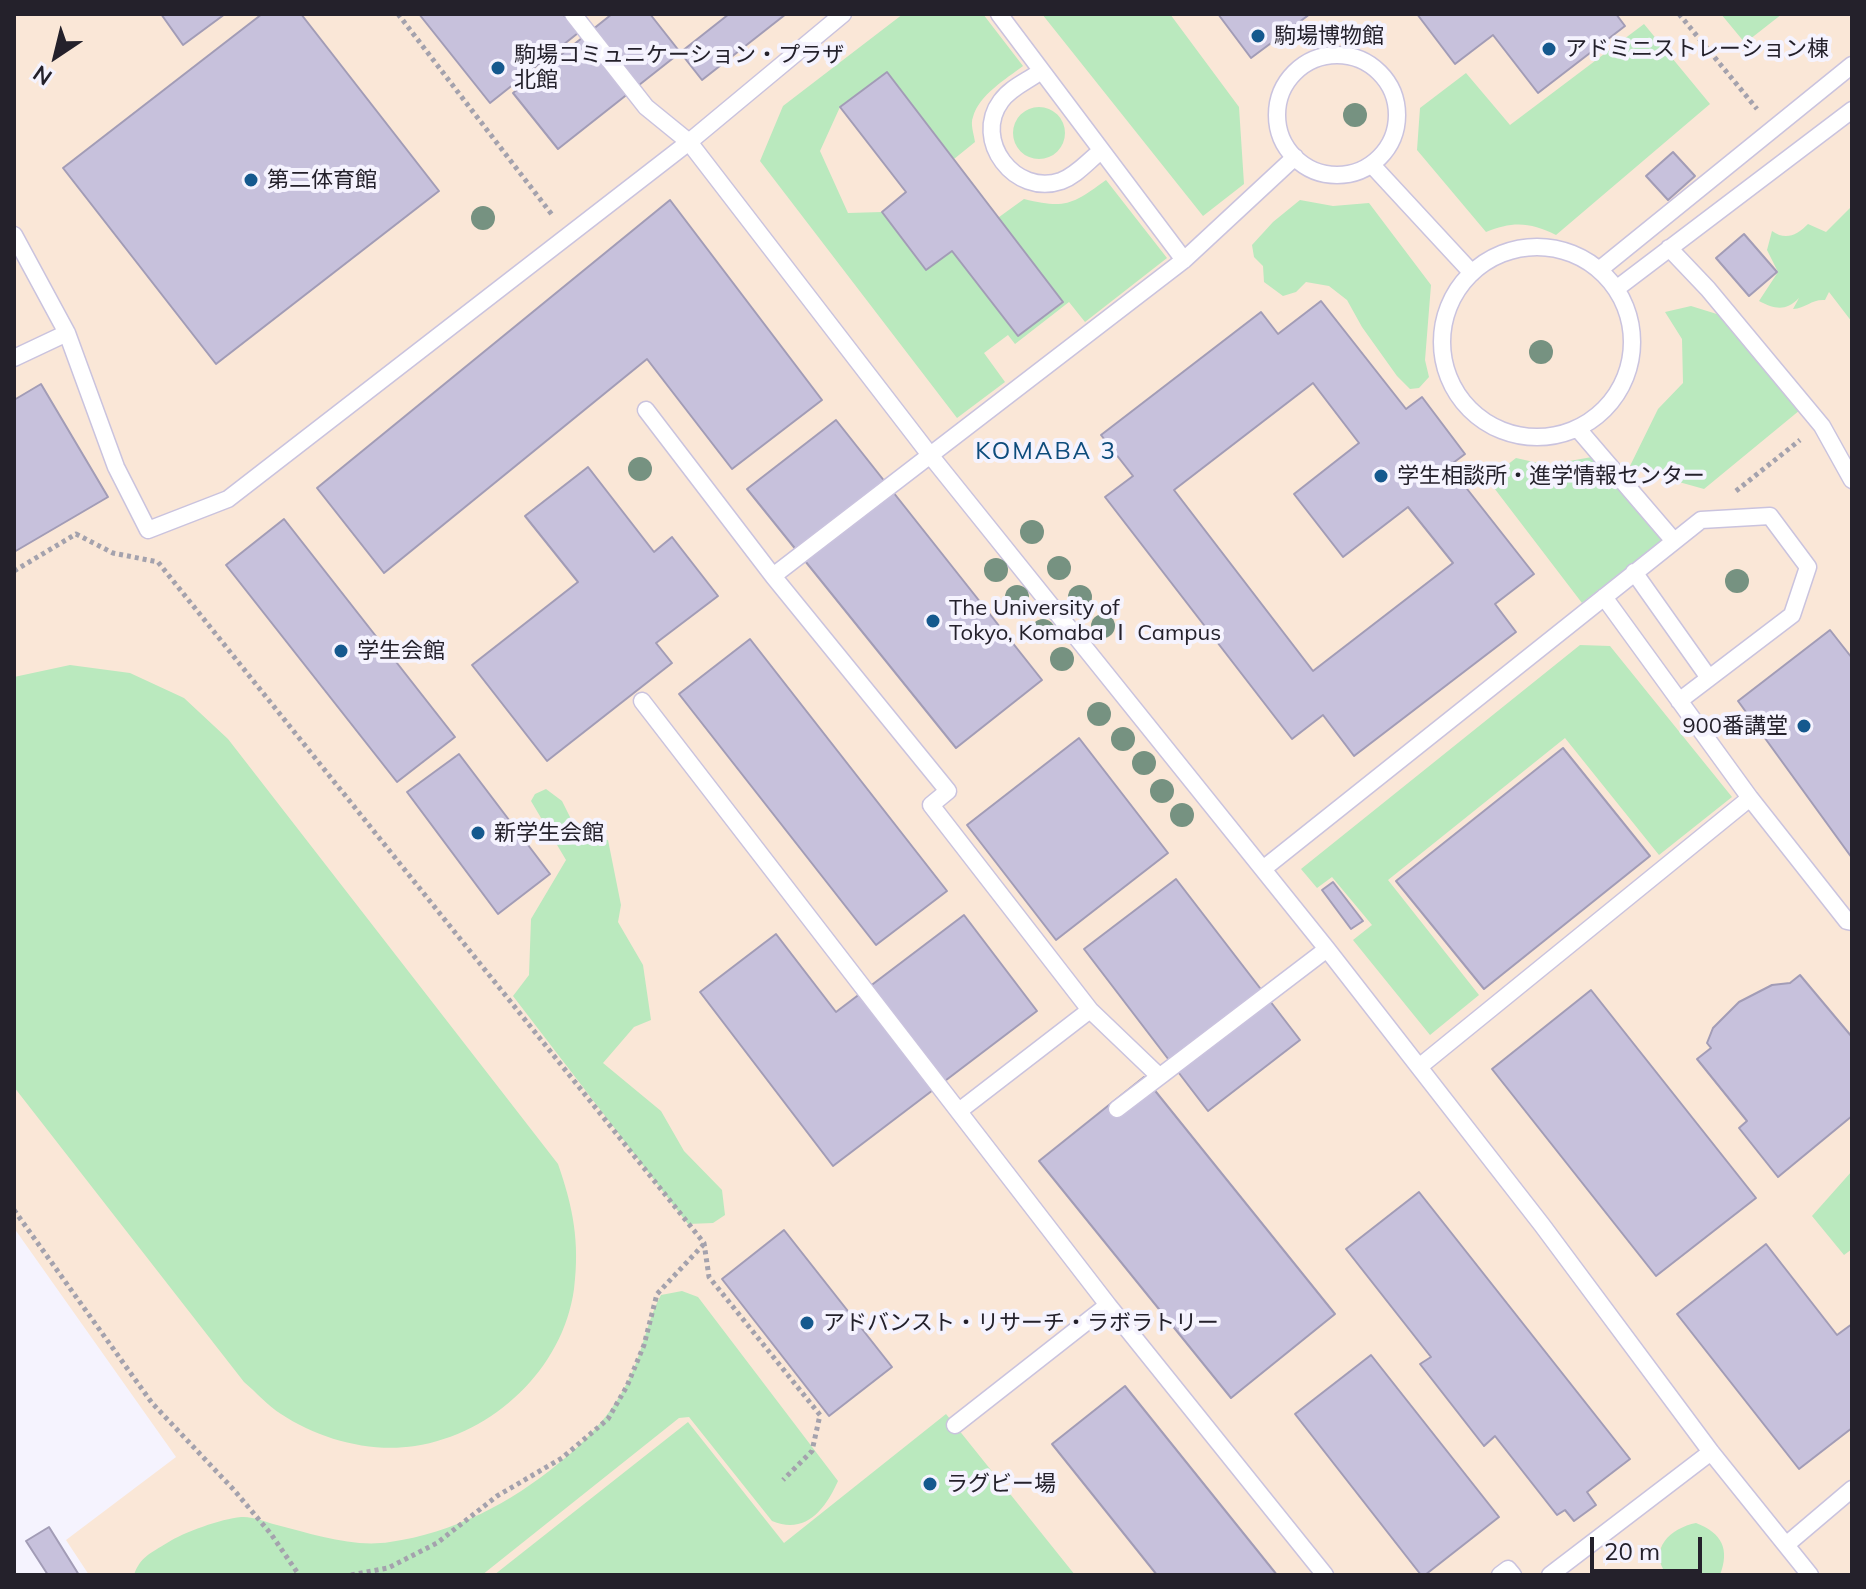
<!DOCTYPE html>
<meta charset="utf-8">
<style>
body{margin:0}
#map{position:relative;width:1866px;height:1589px;overflow:hidden;background:#f5f3fe;font-family:Mulish,sans-serif}
canvas{display:block}
.frame{position:absolute;inset:0;border:16px solid #24212b;pointer-events:none}
.north{position:absolute;left:16px;top:16px;width:80px;height:80px;-webkit-text-stroke:6px #f5f3fe;paint-order:stroke;rotate:215deg;font-size:22px;font-weight:700;line-height:32px;text-align:center;color:#24212b}
.north::after{content:'';display:block;margin:auto;width:28px;height:36px;background:#24212b;clip-path:polygon(50% 0,100% 100%,50% 72%,0 100%)}
.scale{position:absolute;left:1590px;top:1537px;width:112px;height:36px;box-sizing:border-box;border:4px solid #24212b;border-top:0;padding-left:10px;font-size:24px;line-height:28px;white-space:nowrap;color:#24212b;-webkit-text-stroke:6px #f5f3fe;paint-order:stroke}
</style>
<div id="map">
<canvas width="1866" height="1589"></canvas>
<div class="frame"></div>
<div class="north">N</div>
<div class="scale">20 m</div>
</div>
<script>
const g = document.querySelector('canvas').getContext('2d');
g.lineJoin = 'round';
function paint(path, color) { g.fillStyle = color; g.fill(path, 'evenodd'); }
function stroke(path, color, width, dash) { g.strokeStyle = color; g.lineWidth = width; g.lineCap = dash ? 'butt' : 'round'; g.setLineDash(dash || []); g.stroke(path); }
function label(font, color, halo, rows, align = 'center') {
  g.font = font + ' Mulish,"Noto Sans JP",sans-serif'; g.lineWidth = 8; g.setLineDash([]); g.textBaseline = 'middle'; g.strokeStyle = halo; g.fillStyle = color; for (const [text, x, y, turn = 0] of rows) {
    g.save(); g.translate(x, y); g.rotate((+turn || 0) * Math.PI / 180); g.textAlign = isNaN(turn) ? turn : align; if (halo) g.strokeText(text, 0, 0); g.fillText(text, 0, 0); g.restore();
  }
}
paint(new Path2D(`
 M14,14H1852V1575H89L66,1540L176,1457L14,1228Z`), '#fae7d7');
paint(new Path2D(`
 M903,14H983L1023,66C1006,79 979,95 973,117C970,124 974,134 975,142L954,159L887,72L840,107L820,151L848,213L882,212L926,270L1024,199C1065,209 1072,205 1106,180L1167,258L1085,322L1069,302L1015,344L1008,335L984,353L1005,382L957,418L760,161L783,106Z
 M1042,14H1170L1239,107L1244,184L1203,216Z
 M1721,14H1782L1745,43Z
 M1644,24L1710,104L1556,235C1531,222 1512,221 1486,232L1417,150L1420,108L1466,73L1510,125Z
 M1013 133a26 26 0 1 1 52 0a26 26 0 1 1-52 0Z
 M1300,200L1333,206L1369,203L1431,285L1425,360L1429,377L1419,388L1410,389L1397,376L1362,327L1347,300L1329,286L1306,282L1296,292L1283,296L1264,282L1263,266L1254,257L1252,245L1273,222Z
 M1852,206V322L1829,292L1825,300C1812,299 1806,308 1793,309L1799,298C1785,312 1775,309 1759,301L1778,272L1767,250L1772,231C1786,241 1797,235 1808,224L1826,232Z
 M1691,306L1720,315L1800,410L1704,489L1629,468L1658,409L1683,383L1682,339L1665,312Z
 M1592,457L1662,540L1582,603L1488,480L1516,458L1547,465Z
 M1580,645L1610,646L1732,797L1659,855L1565,738L1388,880L1479,995L1430,1035L1353,940L1372,925L1332,877L1317,888L1301,869Z
 M70,665L130,673L184,698L228,739L558,1164C573,1207 580,1242 574,1289C563,1369 493,1434 415,1446C369,1453 319,1439 281,1414C268,1406 256,1392 244,1382L14,1087V677Z
 M546,789L562,801L580,837L608,840L621,905L618,922L643,965L651,1020L634,1027L603,1063L661,1111L684,1151L722,1190L725,1215L713,1223L688,1224L513,996L529,975L531,919L566,860L531,801L535,794Z
 M1852,1171V1249L1844,1255L1812,1216Z
 M682,1291L698,1297L838,1481C825,1510 805,1535 772,1521L689,1417L679,1418L482,1575H134C140,1557 151,1553 167,1543C184,1532 221,1519 241,1517C252,1516 266,1522 277,1525C313,1534 353,1548 390,1542C453,1533 511,1503 559,1463C592,1437 621,1403 636,1363C645,1340 649,1317 661,1295Z
 M946,1414L1075,1575H494L688,1422L784,1543Z
 M1696,1523C1722,1533 1730,1549 1720,1575H1667C1647,1549 1671,1528 1696,1523Z`), '#bae9be');
const building = new Path2D(`
 M161,14H225L183,45Z
 M262,14H301L439,191L216,364L63,168Z
 M419,14H563L578,33L490,103Z
 M612,14H729L558,149L513,93Z
 M650,14H786L702,80Z
 M1218,14H1310L1251,58Z
 M1417,14H1616L1625,26L1538,93L1493,35L1455,64Z
 M887,72L1063,302L1018,336L952,251L926,270L882,212L906,192L840,107Z
 M1673,152L1695,176L1668,200L1646,176Z
 M670,200L822,400L732,469L647,359L384,573L317,488Z
 M1744,234L1777,272L1749,296L1716,258Z
 M1321,301L1406,409L1422,397L1465,454L1449,466L1534,574L1495,604L1516,632L1354,756L1323,715L1292,739L1105,497L1133,476L1101,435L1261,312L1278,334ZM1313,383L1359,443L1294,494L1343,557L1408,507L1453,563L1313,671L1174,490Z
 M41,384L108,497L14,552V400Z
 M836,420L1042,680L956,748L747,489Z
 M588,467L654,552L672,537L718,596L656,643L672,663L547,761L472,665L578,582L525,516Z
 M284,519L455,737L397,782L226,565Z
 M1830,630L1852,658V858L1738,701Z
 M750,639L947,891L876,945L679,694Z
 M1079,738L1168,853L1056,940L967,825Z
 M1563,748L1650,856L1484,989L1396,881Z
 M459,754L550,874L498,914L407,792Z
 M1176,879L1300,1040L1208,1111L1084,949Z
 M1333,882L1363,921L1351,929L1322,890Z
 M964,915L1037,1011L833,1166L700,992L776,934L836,1012Z
 M1800,975L1852,1037V1116L1778,1177L1739,1128L1747,1121L1697,1059L1711,1048L1707,1043L1713,1028L1739,1002L1772,985L1790,983Z
 M1591,990L1756,1198L1656,1276L1492,1069Z
 M1144,1077L1335,1314L1231,1398L1039,1161Z
 M1419,1192L1630,1459L1587,1492L1596,1505L1574,1521L1565,1510L1557,1515L1495,1436L1484,1446L1420,1364L1431,1357L1346,1249Z
 M784,1230L892,1367L829,1416L722,1279Z
 M1766,1244L1837,1335L1852,1324V1428L1799,1469L1677,1314Z
 M1371,1355L1499,1517L1425,1575H1421L1295,1414Z
 M1125,1386L1277,1575H1157L1052,1444Z
 M49,1527L79,1575H48L26,1541Z`);
paint(building, '#c7c1dc');
stroke(building, '#a29cb6', 2);
const service = new Path2D(`
 M573,14L646,107L689,142L930,455L1327,949L1542,1225L1711,1452L1810,1575
 M999,14L1184,260
 M1277 115a60 60 0 1 1 120 0a60 60 0 1 1-120 0Z
 M1041,71C1028,81 1011,87 1001,101C972,140 1015,197 1061,181C1077,175 1088,161 1101,151
 M1372,165L1472,273
 M14,235L67,333
 M1442 342a95 95 0 1 1 190 0a95 95 0 1 1-190 0Z
 M1669,248L1708,289L1822,426L1852,480
 M1599,270L1852,65
 M1616,289L1852,110
 M14,358L67,333L116,467L148,530L228,499L689,142L843,14
 M646,410L773,576L1184,260L1295,157
 M1578,429L1674,541
 M1634,572L1709,678
 M773,576L948,791L931,805L1090,1010L959,1111
 M1604,597L1750,798L1847,921L1852,922
 M642,701L1108,1305
 M1263,869L1701,520L1770,516L1808,567L1792,615L1679,701
 M1090,1010L1159,1076
 M1419,1067L1750,798
 M1117,1109L1327,949
 M955,1425L1108,1305L1325,1575
 M1786,1545L1852,1489
 M1500,1575L1508,1569L1513,1575
 M1550,1575L1711,1452`);
stroke(service, '#cac3de', 19);
stroke(new Path2D(`
 M398,14L553,216
 M1679,14L1757,109
 M1736,491L1800,440
 M14,571L76,534L113,553L158,562L704,1243L709,1277L820,1415L812,1451L783,1480
 M14,1210L152,1403L234,1490L271,1534L299,1575
 M351,1575L388,1568L437,1543L497,1496L562,1458L608,1419L627,1386L644,1345L657,1294L704,1244`), '#a4a2ad', 5, [4, 4]);
stroke(service, '#fff', 16);
g.fillStyle = '#769281';
for (const [x, y] of [
 [1355,115],
 [483,218],
 [1541,352],
 [640,469],
 [1032,532],
 [1059,568],
 [996,570],
 [1737,581],
 [1017,597],
 [1080,597],
 [1103,626],
 [1043,631],
 [1062,659],
 [1099,714],
 [1123,739],
 [1144,763],
 [1162,791],
 [1182,815]
]) { g.beginPath(); g.arc(x, y, 12, 0, 2 * Math.PI); g.fill(); }
for (const [x, y, r, color] of [
 [1258,36,8,"#15598e"],
 [1549,49,8,"#15598e"],
 [498,68,8,"#15598e"],
 [251,180,8,"#15598e"],
 [1381,476,8,"#15598e"],
 [933,621,8,"#15598e"],
 [341,651,8,"#15598e"],
 [1804,726,8,"#15598e"],
 [478,833,8,"#15598e"],
 [807,1323,8,"#15598e"],
 [930,1484,8,"#15598e"]
]) { const dot = new Path2D(); dot.arc(x, y, r, 0, 2 * Math.PI); g.fillStyle = color; g.fill(dot); stroke(dot, '#f5f3fe', 3); }
label('22px', '#24212b', '#f5f3fe', [
 ["駒場博物館",1274,36],
 ["アドミニストレーション棟",1565,49],
 ["駒場コミュニケーション・プラザ",514,55],
 ["北館",514,80],
 ["第二体育館",267,180],
 ["学生相談所・進学情報センター",1397,476],
 ["The University of",949,608],
 ["Tokyo, Komaba Ⅰ Campus",949,633],
 ["学生会館",357,651],
 ["900番講堂",1788,726,"right"],
 ["新学生会館",494,833],
 ["アドバンスト・リサーチ・ラボラトリー",823,1323],
 ["ラグビー場",946,1484]
], 'left');
g.letterSpacing = '2px';
label('24px', '#0d4c7c', '#f5f3fe', [
 ["KOMABA 3",1046,452]
]);
g.letterSpacing = '0px';
</script>
